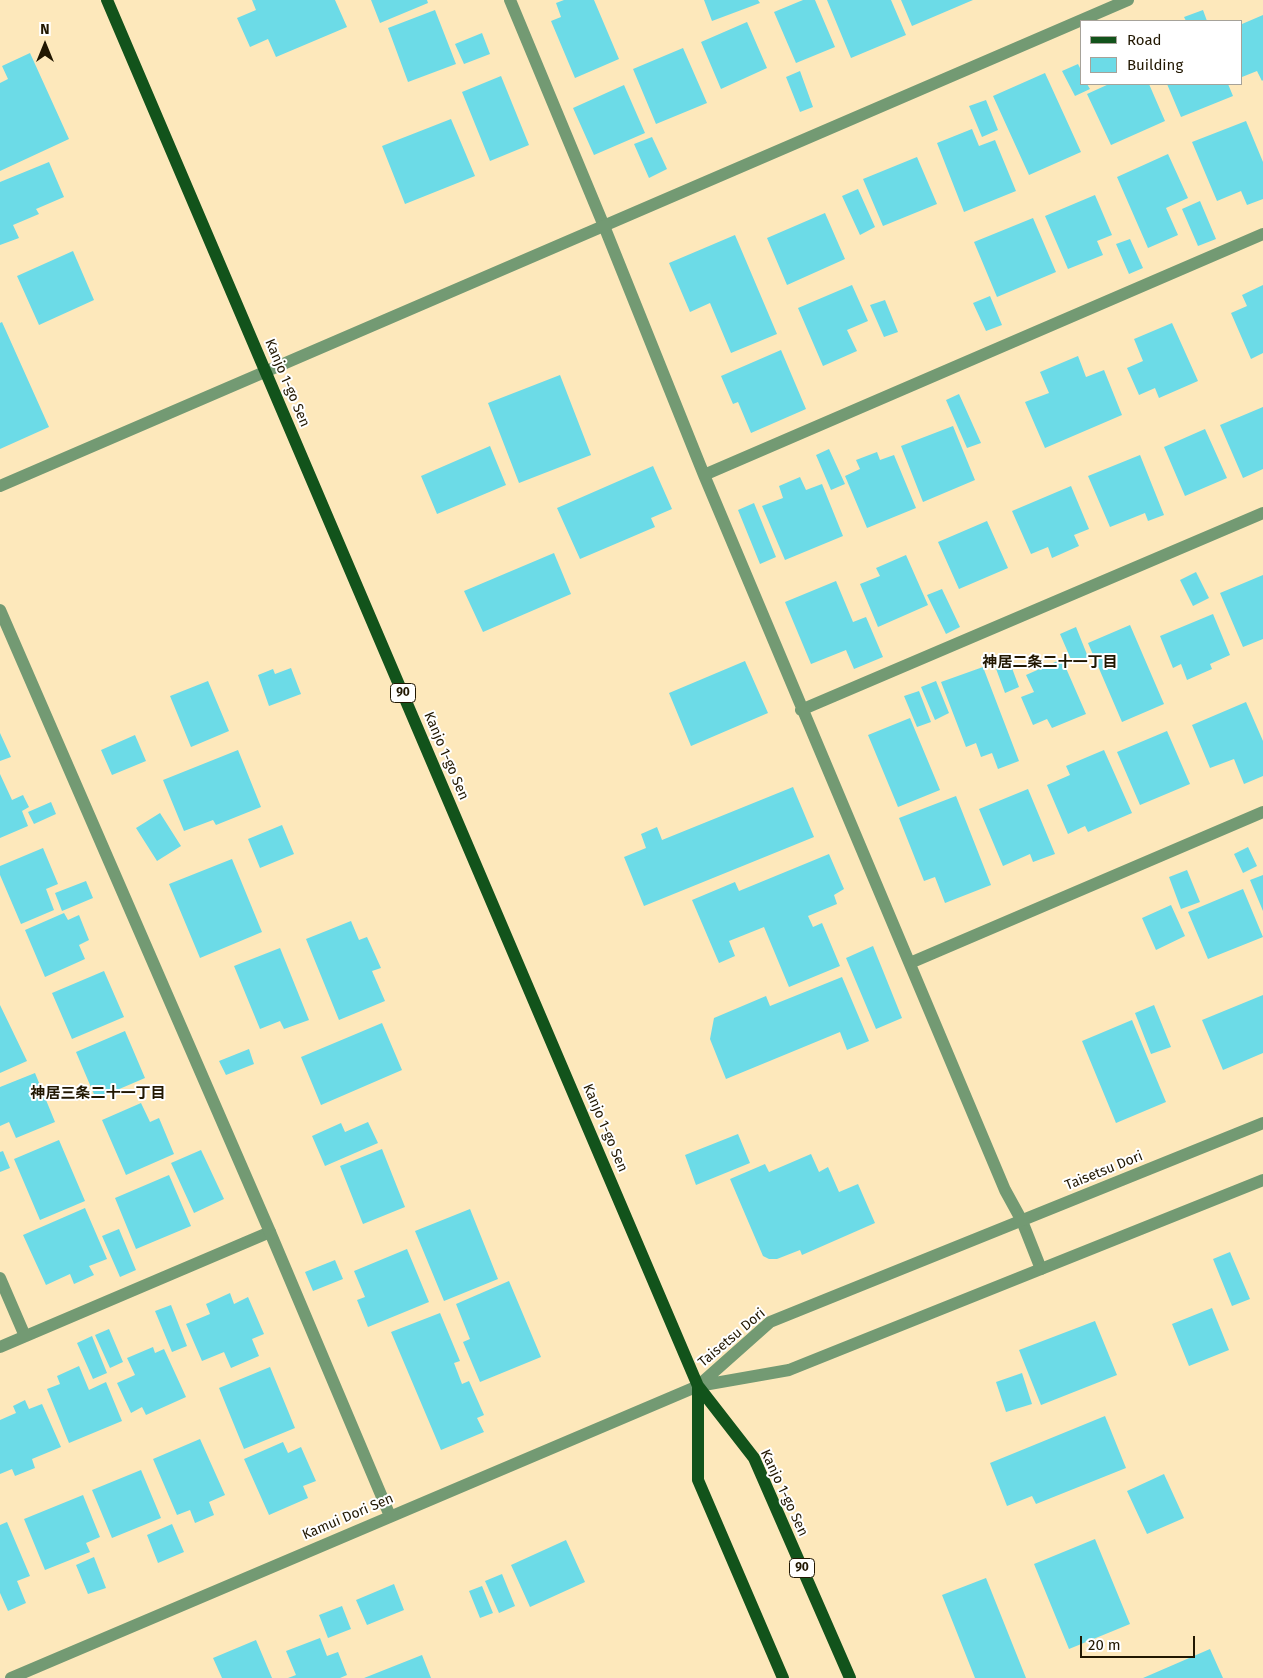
<!DOCTYPE html>
<meta charset="utf-8">
<style>
body{margin:0}
#map{position:relative;width:1263px;height:1678px;overflow:hidden;background:#fde8bb;font-family:"Fira Sans",sans-serif}
canvas{display:block}
.legend{position:absolute;left:1080px;top:20px;width:162px;height:65px;box-sizing:border-box;background:#fff;border:1px solid #a6a299;margin:0;padding:6px 9px;list-style:none;font-size:15px;color:#211701}
.legend li{display:flex;align-items:center;gap:10px;height:25px}
.legend b{width:25px;border:1px solid #a6a299}
.north{position:absolute;left:20px;top:20px;width:50px;height:50px;-webkit-text-stroke:4px #fff;paint-order:stroke;rotate:0deg;font-size:14px;font-weight:700;line-height:20px;text-align:center;color:#211701}
.north::after{content:'';display:block;margin:auto;width:18px;height:22px;background:#211701;clip-path:polygon(50% 0,100% 100%,50% 72%,0 100%)}
.scale{position:absolute;left:1080px;top:1636px;width:115px;height:22px;box-sizing:border-box;border:2px solid #211701;border-top:0;padding-left:6px;font-size:15px;line-height:18px;white-space:nowrap;color:#211701;-webkit-text-stroke:4px #fff;paint-order:stroke}
</style>
<div id="map">
<canvas width="1263" height="1678"></canvas>
<ul class="legend">
<li><b style="height:6px;background:#12531b"></b>Road</li>
<li><b style="height:14px;background:#6cdbe7"></b>Building</li>
</ul>
<div class="north">N</div>
<div class="scale">20 m</div>
</div>
<script>
const g = document.querySelector('canvas').getContext('2d');
g.lineJoin = 'round';
function paint(path, color) { g.fillStyle = color; g.fill(path, 'evenodd'); }
function stroke(path, color, width, dash) { g.strokeStyle = color; g.lineWidth = width; g.lineCap = dash ? 'butt' : 'round'; g.setLineDash(dash || []); g.stroke(path); }
function label(font, color, halo, rows, align = 'center') {
  g.font = font + ' "Fira Sans","Noto Sans JP",sans-serif'; g.lineWidth = 4; g.setLineDash([]); g.textBaseline = 'middle'; g.strokeStyle = halo; g.fillStyle = color; for (const [text, x, y, turn = 0] of rows) {
    g.save(); g.translate(x, y); g.rotate((+turn || 0) * Math.PI / 180); g.textAlign = isNaN(turn) ? turn : align; if (halo) g.strokeText(text, 0, 0); g.fillText(text, 0, 0); g.restore();
  }
}
paint(new Path2D(`
 M252,0H335L347,27L276,57L268,39L250,47L237,18L256,10Z
 M371,0H427L428,3L380,23Z
 M564,0H594L619,59L575,78L551,21L561,17L556,3Z
 M704,0H758L760,3L712,21Z
 M803,0H815L835,47L796,63L774,12Z
 M827,0H891L906,35L851,58Z
 M901,0H973L912,26Z
 M435,10L456,64L408,82L388,28Z
 M1203,10L1207,21H1186L1184,17Z
 M1263,15V80L1262,81L1257,71L1242,77V24Z
 M747,22L767,68L721,89L701,42Z
 M482,33L490,54L464,64L455,44Z
 M683,48L707,103L656,124L633,69Z
 M30,53L69,139L0,171V83L8,79L2,66Z
 M1078,64L1082,72V84H1087L1090,89L1075,96L1062,71Z
 M800,71L813,107L800,112L786,77Z
 M1045,73L1081,152L1029,175L993,96Z
 M501,76L529,145L490,161L462,92Z
 M1109,84H1149L1165,121L1111,145L1087,94Z
 M1167,84H1228L1233,96L1181,117Z
 M624,85L645,133L594,155L573,108Z
 M986,100L998,130L982,137L969,106Z
 M451,119L475,176L405,204L382,146Z
 M1246,121L1263,162V199L1247,205L1241,191L1217,201L1192,142Z
 M972,129L979,146L995,140L1016,191L964,212L937,143Z
 M652,137L667,169L649,178L634,144Z
 M1168,154L1188,198L1166,208L1178,235L1148,248L1117,177Z
 M917,157L937,204L883,226L863,179Z
 M49,162L64,197L36,209L39,214L13,225L19,238L0,245V182Z
 M858,189L875,227L860,235L842,196Z
 M1095,195L1112,235L1097,241L1103,255L1068,269L1045,216Z
 M1200,201L1216,239L1198,246L1182,209Z
 M825,213L845,259L787,285L767,238Z
 M1033,218L1056,272L997,297L974,242Z
 M735,235L777,334L731,353L710,303L690,312L669,263Z
 M1130,239L1143,268L1129,274L1116,244Z
 M73,251L94,300L39,325L17,276Z
 M852,285L868,321L847,330L857,351L823,366L798,308Z
 M1263,285V353L1251,359L1231,313L1247,306L1242,295Z
 M990,296L1002,325L986,331L973,303Z
 M885,300L898,332L884,337L870,305Z
 M2,322L49,427L0,449V323Z
 M1172,323L1198,381L1159,398L1155,388L1139,395L1127,368L1143,361L1134,339Z
 M781,350L806,409L751,433L738,402L733,404L721,376Z
 M1078,356L1086,377L1104,370L1122,415L1045,448L1025,402L1049,393L1040,372Z
 M560,375L591,455L519,483L488,403Z
 M959,394L981,443L967,448L946,400Z
 M1263,407V469L1243,478L1220,425Z
 M953,426L975,480L923,502L901,446Z
 M1205,429L1227,478L1185,496L1164,447Z
 M490,446L506,485L437,514L421,476Z
 M829,449L845,484L831,490L816,455Z
 M877,452L880,460L894,455L916,508L867,528L845,476L860,469L856,460Z
 M1140,455L1164,515L1148,521L1145,513L1110,527L1088,476Z
 M653,466L672,509L651,518L655,527L580,559L557,508Z
 M800,477L806,490L822,484L843,536L785,560L762,506L783,498L779,486Z
 M1071,486L1089,529L1074,535L1079,546L1052,558L1048,547L1031,554L1012,511Z
 M754,503L776,557L760,564L738,510Z
 M987,521L1008,568L959,589L938,542Z
 M554,553L571,594L483,632L464,591Z
 M906,555L928,605L878,627L860,584L880,576L876,568Z
 M1196,572L1209,598L1193,606L1180,580Z
 M1263,575V639L1243,647L1220,593Z
 M836,581L853,622L866,617L883,657L854,669L846,650L811,664L785,602Z
 M942,589L960,627L946,634L927,595Z
 M1213,614L1230,655L1210,664L1212,669L1187,680L1181,664L1173,668L1160,636Z
 M1130,625L1164,704L1122,722L1088,643Z
 M1076,627L1088,657L1073,664L1060,634Z
 M1062,659L1086,714L1052,728L1047,719L1033,725L1021,697L1034,692L1026,675Z
 M1009,660L1019,687L1005,693L995,666Z
 M745,661L768,713L691,746L669,693Z
 M983,667L1019,761L998,769L992,753L981,757L976,743L966,747L941,682Z
 M291,668L301,694L269,706L258,675L273,669L275,674Z
 M208,681L229,731L191,747L170,696Z
 M936,681L949,713L935,720L921,687Z
 M919,691L931,722L917,727L904,696Z
 M1246,702L1263,741V776L1244,784L1234,759L1210,768L1192,725Z
 M910,718L940,790L898,807L868,735Z
 M1167,731L1190,784L1140,805L1117,752Z
 M0,733L11,757L0,761Z
 M135,735L146,761L112,775L101,750Z
 M238,750L261,807L216,825L213,820L184,831L163,780Z
 M1104,750L1132,813L1088,832L1085,826L1068,834L1047,785L1070,775L1066,766Z
 M0,774L12,800L23,795L29,807L22,811L28,826L0,838Z
 M793,787L814,837L644,906L624,857L646,848L641,834L657,827L662,840Z
 M1028,789L1055,854L1033,862L1030,854L1003,866L979,809Z
 M956,796L991,885L945,903L935,877L924,881L899,818Z
 M51,802L56,814L34,824L28,812Z
 M160,813L181,846L157,861L136,828Z
 M282,825L294,854L260,868L248,839Z
 M1248,847L1257,866L1243,873L1234,854Z
 M43,848L58,884L46,889L54,910L21,924L0,875V866Z
 M829,854L844,889L834,895L837,904L808,916L813,927L822,923L840,966L789,987L764,927L729,941L735,956L719,963L692,900L735,882L739,891Z
 M232,859L262,932L200,958L169,884Z
 M1187,870L1200,902L1181,909L1169,877Z
 M1263,875V911L1250,880Z
 M86,881L93,898L62,911L55,893Z
 M1243,889L1263,937L1208,959L1188,912Z
 M1171,905L1185,936L1156,950L1142,918Z
 M64,913L68,920L79,915L89,940L79,945L85,959L45,977L25,930Z
 M351,921L359,940L367,937L381,968L372,971L385,1001L339,1020L306,939Z
 M873,946L902,1018L876,1029L846,958Z
 M280,948L309,1020L284,1029L280,1021L260,1029L234,966Z
 M104,971L124,1017L72,1039L52,993Z
 M842,977L869,1041L847,1050L840,1032L726,1079L710,1039L714,1018L766,996L770,1006Z
 M1263,995V1053L1223,1070L1202,1020Z
 M0,1005L27,1061L0,1073Z
 M1154,1005L1171,1047L1151,1054L1135,1013Z
 M1132,1020L1166,1102L1116,1123L1082,1041Z
 M382,1023L402,1070L321,1105L301,1057Z
 M125,1031L145,1078L96,1099L76,1052Z
 M249,1049L254,1064L226,1075L219,1061Z
 M35,1073L55,1122L16,1138L9,1122L0,1126V1087Z
 M141,1103L150,1122L159,1118L174,1154L126,1175L102,1120Z
 M368,1122L378,1143L325,1166L312,1136L341,1123L345,1132Z
 M738,1134L750,1163L696,1185L685,1155Z
 M59,1140L85,1201L40,1220L14,1159Z
 M382,1149L405,1207L363,1224L340,1166Z
 M201,1150L224,1199L194,1213L171,1163Z
 M3,1151L10,1168L0,1172V1152Z
 M811,1154L819,1172L828,1167L839,1192L858,1184L875,1223L802,1255L800,1250L777,1259H769L763,1256L730,1179L765,1164L769,1172Z
 M169,1175L191,1226L136,1249L115,1198Z
 M85,1208L107,1259L89,1266L94,1275L74,1284L70,1274L46,1285L23,1235Z
 M470,1209L498,1279L444,1301L415,1231Z
 M119,1229L136,1270L120,1277L102,1236Z
 M407,1249L429,1302L368,1327L357,1300L365,1297L354,1271Z
 M1230,1252L1250,1299L1232,1306L1213,1259Z
 M335,1260L343,1279L313,1291L305,1272Z
 M509,1281L541,1357L480,1382L463,1342L470,1339L456,1304Z
 M230,1293L234,1304L248,1297L264,1334L252,1339L259,1356L231,1368L224,1352L202,1361L186,1324L210,1314L206,1304Z
 M171,1305L187,1346L172,1352L155,1311Z
 M1212,1308L1229,1350L1189,1366L1172,1324Z
 M440,1313L460,1361L454,1363L462,1384L469,1381L484,1415L477,1418L484,1432L441,1450L391,1332Z
 M1095,1321L1117,1375L1041,1405L1019,1350Z
 M109,1329L123,1362L110,1368L95,1335Z
 M92,1336L107,1373L93,1379L77,1343Z
 M153,1347L155,1353L164,1349L186,1397L146,1415L142,1407L131,1413L117,1383L135,1375L127,1358Z
 M79,1366L89,1390L106,1382L122,1421L69,1443L47,1389L60,1384L57,1376Z
 M270,1367L295,1428L244,1449L219,1388Z
 M1022,1373L1032,1404L1006,1412L996,1382Z
 M25,1400L29,1409L42,1404L61,1447L32,1459L35,1468L15,1476L12,1469L0,1474V1420L16,1413L13,1406Z
 M1105,1416L1126,1468L1036,1504L1032,1496L1007,1506L990,1463Z
 M200,1439L225,1495L209,1502L214,1515L195,1523L190,1510L177,1515L153,1459Z
 M283,1442L288,1453L301,1447L316,1481L303,1486L308,1498L269,1515L244,1459Z
 M141,1470L161,1518L112,1538L92,1490Z
 M1164,1474L1184,1518L1147,1534L1127,1491Z
 M83,1495L100,1537L86,1543L90,1552L45,1570L24,1519Z
 M7,1522L30,1576L17,1581L26,1603L8,1611L0,1593V1525Z
 M172,1524L184,1552L158,1563L147,1535Z
 M1095,1539L1130,1624L1069,1649L1034,1564Z
 M566,1540L585,1582L530,1607L511,1565Z
 M94,1557L106,1588L88,1594L76,1565Z
 M502,1574L515,1606L499,1613L485,1581Z
 M986,1578L1026,1678H975L942,1595Z
 M394,1584L404,1610L367,1625L356,1600Z
 M482,1586L493,1613L480,1618L469,1591Z
 M342,1606L351,1629L328,1638L319,1615Z
 M320,1638L327,1656L338,1652L347,1675L340,1678H288L296,1675L286,1651Z
 M256,1640L272,1678H222L213,1658Z
 M1210,1649L1223,1678H1143Z
 M422,1655L431,1678H364Z`), '#6cdbe7');
stroke(new Path2D(`
 M510,0L604,226L704,475L1005,1190L1022,1221L1041,1269
 M704,475L1263,234
 M801,710L1263,513
 M910,963L1263,812
 M0,1278L25,1336
 M0,1347L270,1232`), '#739a73', 12);
stroke(new Path2D(`
 M0,486L1128,0
 M0,610L270,1232L390,1516
 M698,1386L770,1322L1263,1123
 M11,1678L698,1386L789,1370L1263,1180`), '#739a73', 12);
stroke(new Path2D(`
 M107,0L698,1386L754,1458L850,1678
 M698,1386V1480L783,1678`), '#12531b', 12);
for (const [x, y, w] of [
 [403,693,25],
 [802,1568,25]
]) { const box = new Path2D(); box.roundRect(x - w / 2, y - 9.5, w, 19, 4); g.fillStyle = '#fff'; g.fill(box); stroke(box, '#211701', 1); }
label('bold 12px', '#211701', null, [
 ["90",403,693],
 ["90",802,1568]
]);
label('14px', '#211701', '#fff', [
 ["Kanjo 1-go Sen",287,383,67],
 ["Kanjo 1-go Sen",446,756,67],
 ["Kanjo 1-go Sen",605,1128,67],
 ["Taisetsu Dori",1104,1171,-22],
 ["Taisetsu Dori",732,1338,-40],
 ["Kanjo 1-go Sen",784,1493,65],
 ["Kamui Dori Sen",348,1517,-23]
]);
label('bold 15px', '#211701', '#fff', [
 ["神居二条二十一丁目",1050,663],
 ["神居三条二十一丁目",98,1094]
]);
</script>
